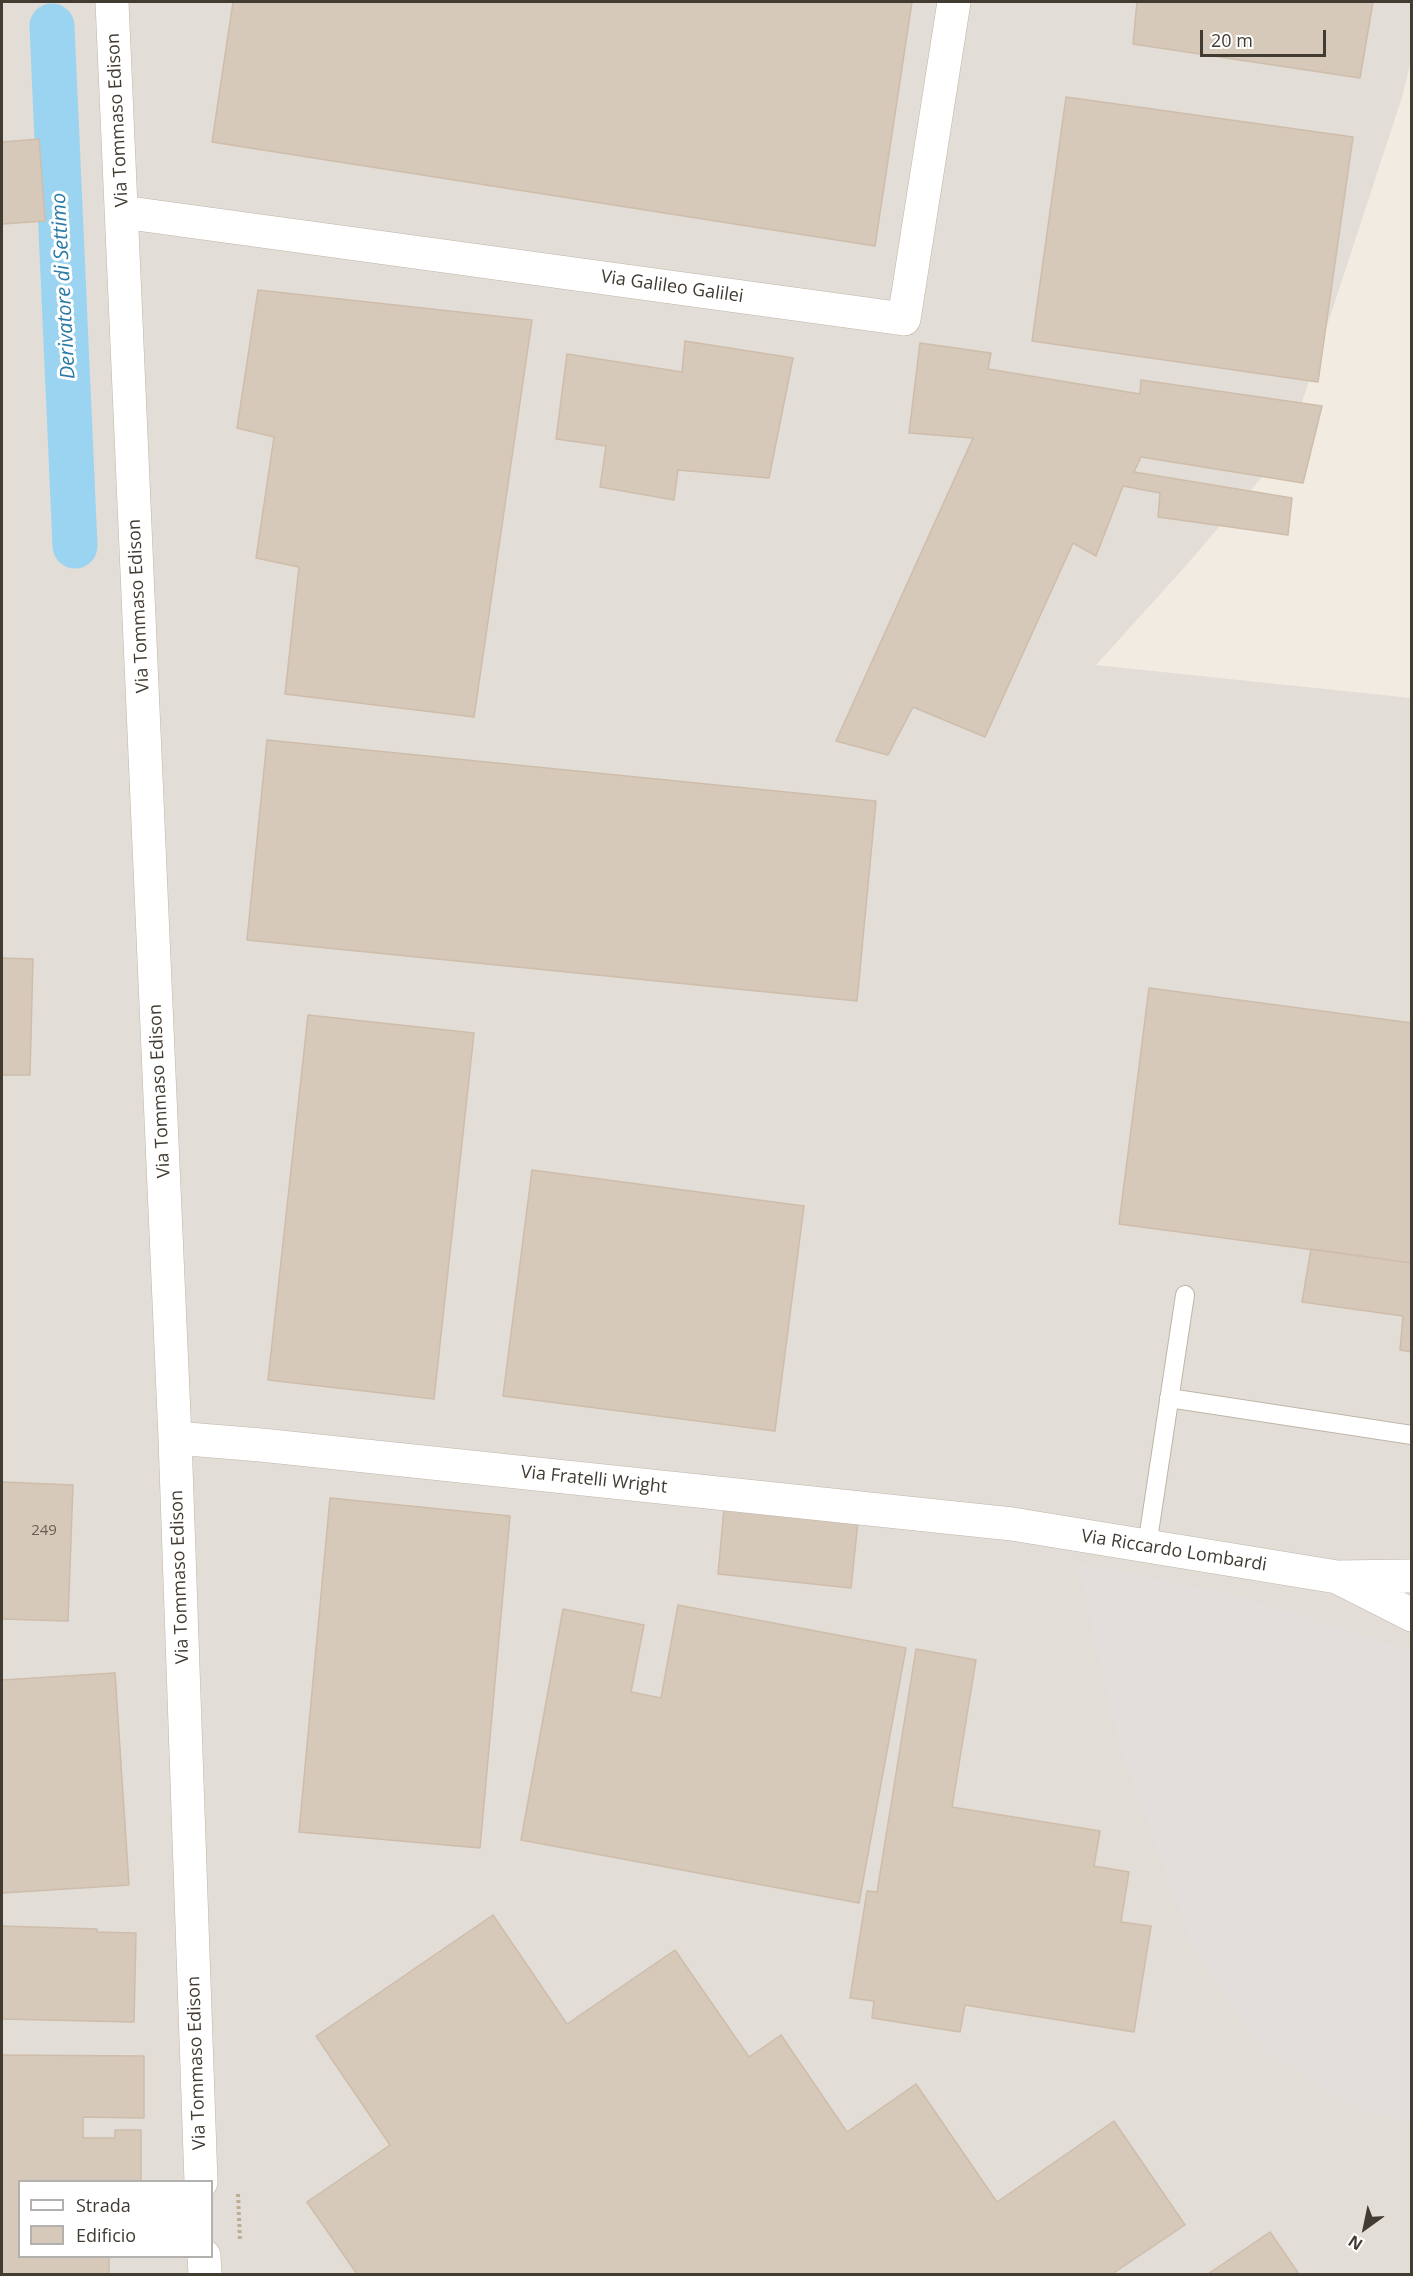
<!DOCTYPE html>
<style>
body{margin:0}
#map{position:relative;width:1413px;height:2276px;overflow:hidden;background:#f1ebe2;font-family:"Open Sans",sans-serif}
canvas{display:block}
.frame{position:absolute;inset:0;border:3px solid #423b32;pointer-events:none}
.legend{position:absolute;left:18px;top:2180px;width:195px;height:78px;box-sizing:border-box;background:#fff;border:2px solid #b3b1ad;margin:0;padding:8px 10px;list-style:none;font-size:18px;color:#423b32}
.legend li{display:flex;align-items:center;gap:12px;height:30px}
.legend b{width:30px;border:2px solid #b3b1ad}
.north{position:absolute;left:1335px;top:2198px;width:60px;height:60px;-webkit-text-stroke:4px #fff;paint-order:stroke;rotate:213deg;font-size:16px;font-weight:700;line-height:24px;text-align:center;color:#423b32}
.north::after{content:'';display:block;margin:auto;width:21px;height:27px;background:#423b32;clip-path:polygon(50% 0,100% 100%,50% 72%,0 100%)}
.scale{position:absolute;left:1200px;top:30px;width:126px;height:27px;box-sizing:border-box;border:3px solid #423b32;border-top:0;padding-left:8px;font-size:18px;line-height:21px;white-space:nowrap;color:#423b32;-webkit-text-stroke:4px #fff;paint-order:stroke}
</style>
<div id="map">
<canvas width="1413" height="2276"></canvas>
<div class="frame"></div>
<ul class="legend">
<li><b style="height:8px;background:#fff"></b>Strada</li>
<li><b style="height:16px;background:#d6c9ba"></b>Edificio</li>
</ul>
<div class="north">N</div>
<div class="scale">20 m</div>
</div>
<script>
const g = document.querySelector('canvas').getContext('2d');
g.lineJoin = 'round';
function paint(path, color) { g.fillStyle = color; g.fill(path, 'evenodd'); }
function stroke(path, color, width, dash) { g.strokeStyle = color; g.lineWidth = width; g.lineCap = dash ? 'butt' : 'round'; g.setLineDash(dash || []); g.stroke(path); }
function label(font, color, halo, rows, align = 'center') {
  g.font = font + ' "Open Sans",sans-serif'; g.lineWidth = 6; g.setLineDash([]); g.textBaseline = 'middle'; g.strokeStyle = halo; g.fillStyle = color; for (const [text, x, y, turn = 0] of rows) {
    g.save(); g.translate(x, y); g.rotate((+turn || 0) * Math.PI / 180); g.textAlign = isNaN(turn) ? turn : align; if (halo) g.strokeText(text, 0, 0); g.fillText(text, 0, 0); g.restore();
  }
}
paint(new Path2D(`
 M2,2H1411V60L1403,94L1287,448L1182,570L1096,665L1411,698V2274H2ZM20,2182H212V2256H20Z`), '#e3ddd7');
paint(new Path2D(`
 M1078,1563L1234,1595L1411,1651V2121L1360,2109L1265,2051L1193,1947L1119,1744Z`), '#e1dedb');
stroke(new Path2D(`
 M52,26L75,546`), '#9bd4f1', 45);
const building = new Path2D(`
 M233,2H912L875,246L212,142Z
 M1137,2H1373L1360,78L1133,44Z
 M1066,97L1353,137L1318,382L1032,341Z
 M39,139L45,221L2,224V142Z
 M258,290L532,320L474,717L285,694L299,567L256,558L274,437L237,428Z
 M685,341L793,358L769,478L678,470L674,500L600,487L606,446L556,439L567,354L682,372Z
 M920,343L991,353L988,369L1140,394L1141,380L1322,406L1303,483L1141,457L1134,472L1292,498L1288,535L1158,517L1160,493L1123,486L1096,556L1073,543L985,737L913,707L888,755L836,741L973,438L909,433Z
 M267,740L876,801L857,1001L247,940Z
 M2,958L33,959L30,1075H2Z
 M1149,988L1412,1023V1263L1119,1224Z
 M308,1015L474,1033L434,1399L268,1380Z
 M532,1170L804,1206L775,1431L503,1396Z
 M1311,1249L1412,1263V1352L1400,1350L1403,1316L1302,1302Z
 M2,1482L73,1485L68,1621L2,1619Z
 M330,1498L510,1516L480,1848L299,1832Z
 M725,1498L859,1512L851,1588L718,1574Z
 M678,1605L906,1648L859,1903L521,1840L563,1609L644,1625L631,1692L661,1698Z
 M916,1649L976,1660L952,1807L1100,1831L1094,1866L1129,1872L1121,1922L1151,1926L1134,2032L965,2005L960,2032L872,2018L874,2001L850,1998L867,1891L877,1892Z
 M115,1673L129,1885L2,1893V1680Z
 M493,1915L567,2024L675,1950L749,2057L781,2035L847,2132L916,2084L997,2202L1114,2121L1185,2225L1112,2274H357L307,2202L390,2145L316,2036Z
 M2,1926L97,1929V1932L136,1933L134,2022L2,2019Z
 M2,2055L144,2056V2118L83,2117V2138H115V2130H141V2182H20V2256H109V2274H2Z
 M1270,2232L1299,2274H1208Z`);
paint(building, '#d6c9ba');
stroke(building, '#cebdaa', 1.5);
const service = new Path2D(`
 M1169,1398L1412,1435
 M1147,1546L1185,1295`);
const minor = new Path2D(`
 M122,212L904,319L954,2`);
const tertiary = new Path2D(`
 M112,2L175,1438L201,2182
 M175,1438L261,1445L1012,1524L1337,1577L1412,1576
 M1341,1579L1412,1615
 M204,2256L205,2274`);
stroke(service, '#bfb5a7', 20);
stroke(minor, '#bfb5a7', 34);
stroke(tertiary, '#bfb5a7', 34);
stroke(new Path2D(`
 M238,2194L240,2241`), '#bead95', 4, [3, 3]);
stroke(service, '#fff', 18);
stroke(minor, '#fff', 33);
stroke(tertiary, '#fff', 33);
label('15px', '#675e54', null, [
 ["249",44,1531]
]);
label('18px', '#423b32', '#fff', [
 ["Via Tommaso Edison",118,120,-93],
 ["Via Galileo Galilei",672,287,8],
 ["Via Tommaso Edison",139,606,-93],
 ["Via Tommaso Edison",160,1091,-93],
 ["Via Fratelli Wright",594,1480,6],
 ["Via Riccardo Lombardi",1174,1551,9],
 ["Via Tommaso Edison",180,1577,-92],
 ["Via Tommaso Edison",197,2063,-92]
]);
label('italic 20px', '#2a7ba7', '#fff', [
 ["Derivatore di Settimo",64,286,-93]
]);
</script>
